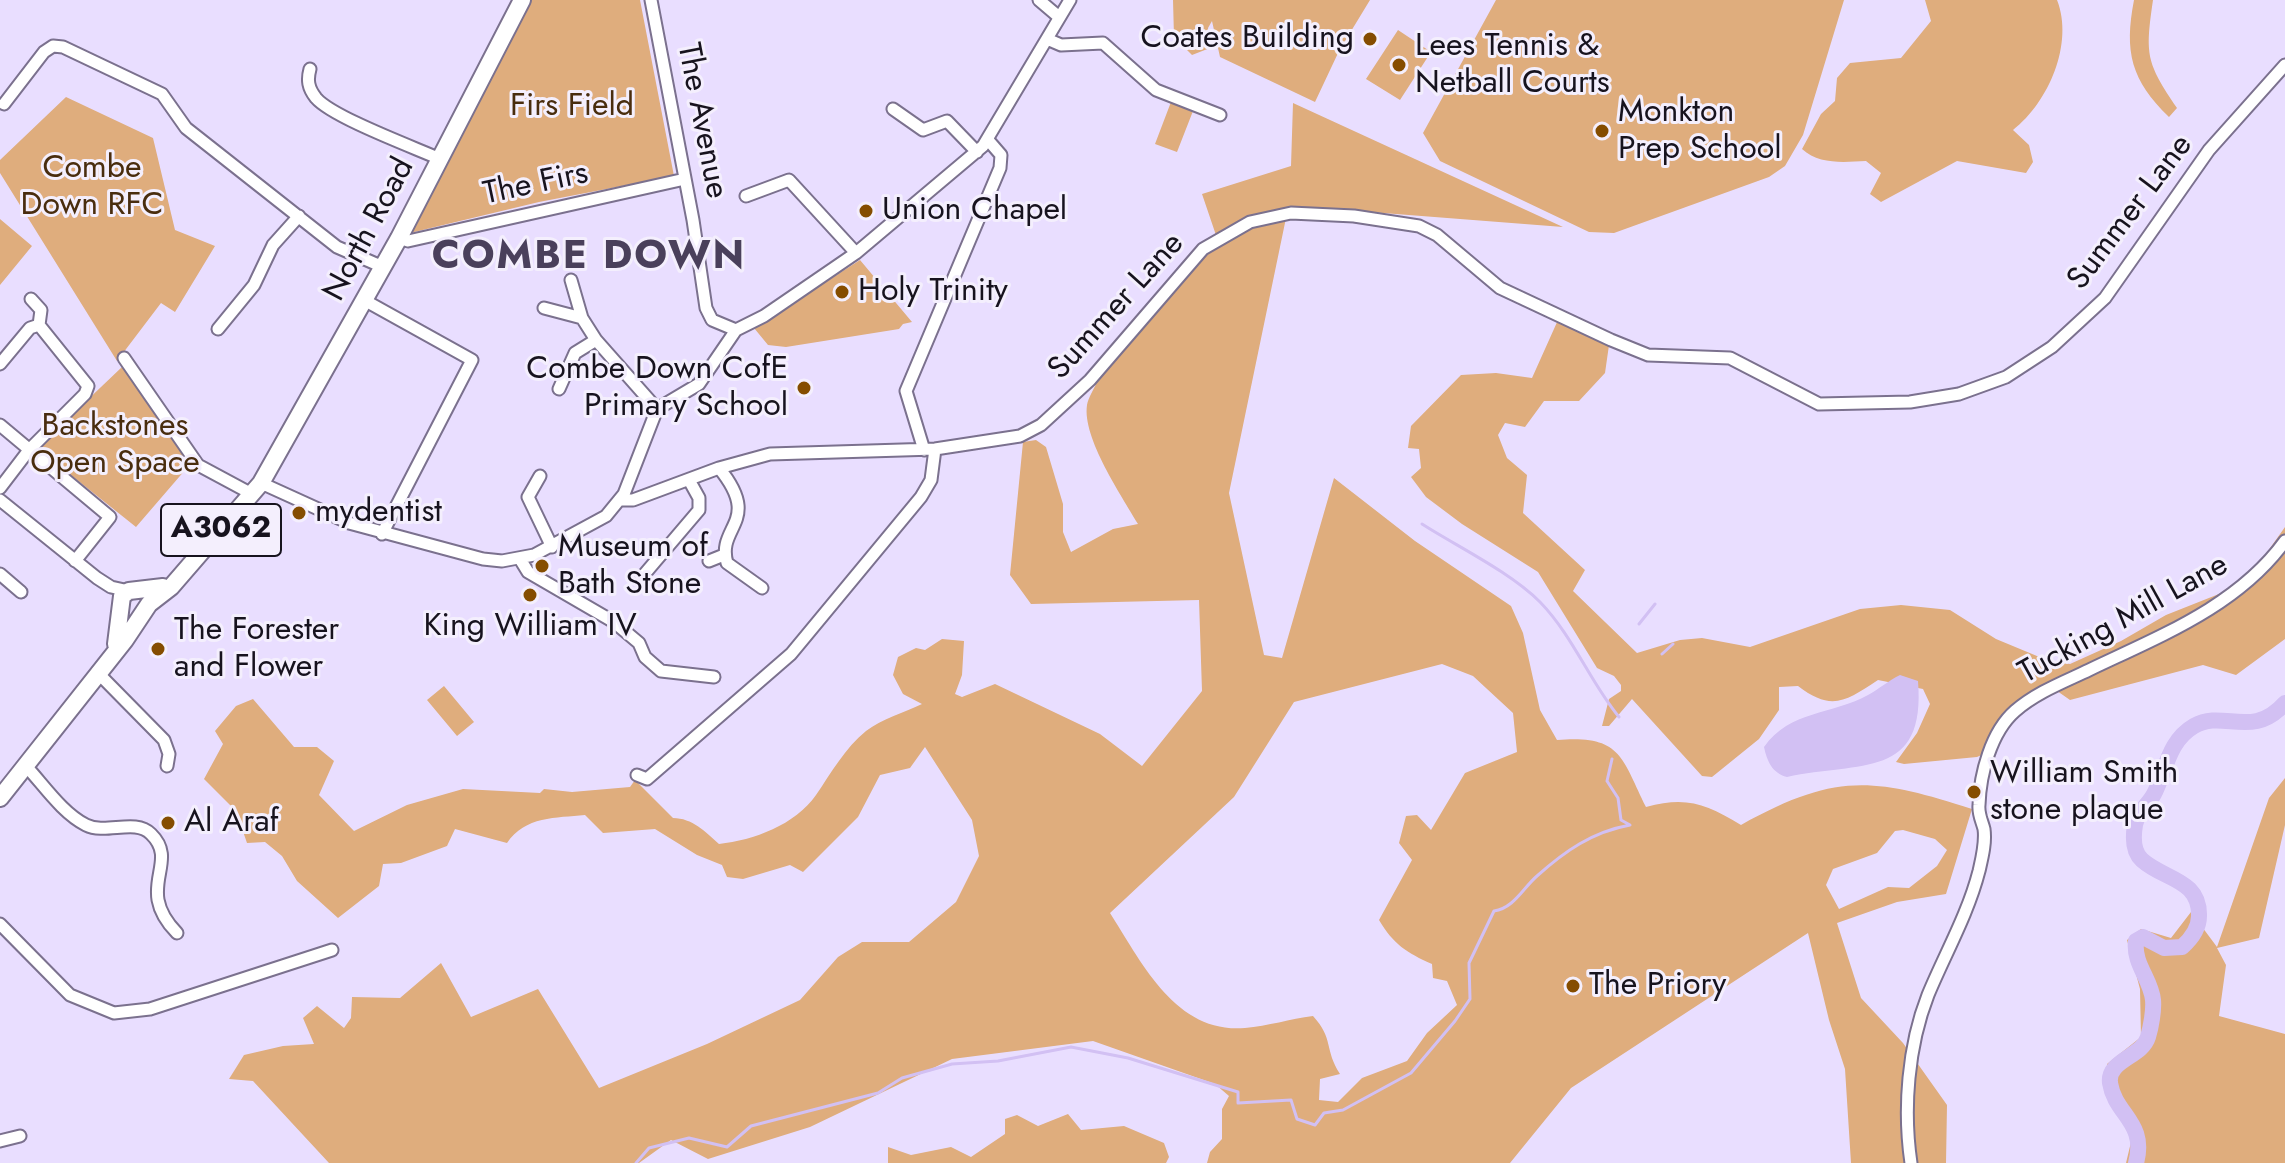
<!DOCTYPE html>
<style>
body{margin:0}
canvas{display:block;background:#e9deff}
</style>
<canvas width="2285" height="1163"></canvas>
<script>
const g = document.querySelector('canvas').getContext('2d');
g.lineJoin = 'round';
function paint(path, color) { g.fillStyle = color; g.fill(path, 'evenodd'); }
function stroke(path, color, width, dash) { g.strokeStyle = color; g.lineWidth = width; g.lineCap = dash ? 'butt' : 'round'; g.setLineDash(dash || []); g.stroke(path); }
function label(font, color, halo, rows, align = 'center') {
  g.font = font + ' Jost,sans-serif'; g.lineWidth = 6; g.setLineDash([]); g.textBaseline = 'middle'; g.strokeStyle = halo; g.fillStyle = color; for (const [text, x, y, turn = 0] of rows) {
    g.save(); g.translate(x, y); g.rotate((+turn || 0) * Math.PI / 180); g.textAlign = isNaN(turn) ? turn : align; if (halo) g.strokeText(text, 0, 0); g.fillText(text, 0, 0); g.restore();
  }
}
paint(new Path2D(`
 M530,0H640L674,176L539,202L410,233Z
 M1173,0H1370L1339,51L1315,102L1220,57L1212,21L1208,28L1210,48L1192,55L1174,37Z
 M1496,0H1844L1803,135L1785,166L1769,177L1614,233L1589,232L1440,161L1423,133Z
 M1925,0H2057C2074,43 2049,102 2013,130L2029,145L2033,162L2026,173L1957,161L1881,202L1870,194L1881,173L1866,161C1844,162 1819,165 1802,149L1821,114L1835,101L1837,78L1850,63L1901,58L1931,21Z
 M2134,0H2153C2145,55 2146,62 2177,108L2169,117C2131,80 2124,52 2134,0Z
 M1398,30L1431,52L1400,100L1366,79Z
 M66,97L153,138L175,230L215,246L175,312L161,303L117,361L0,173V160Z
 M1171,102L1193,111L1177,152L1155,144Z
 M1293,103L1563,227L1293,206L1286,218L1229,493L1264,655L1282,658L1334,478L1415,541L1511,606L1523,633L1540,710L1557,740C1621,735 1621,756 1646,807C1687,796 1706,804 1741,825C1835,773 1872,777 1972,809L1946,894L1897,902L1837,923L1861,998L1903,1043L1947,1105L1946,1163H1851L1845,1069L1829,1020L1808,933L1571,1088L1510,1163H1207L1210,1152L1222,1139V1109L1229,1096L1215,1084L1093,1041L952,1059L810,1127L708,1159L671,1140L639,1163H329L253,1081L229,1079L244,1055L283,1046L314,1044L303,1018L317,1006L344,1028L351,1018L352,997L400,998L441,963L471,1017L538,989L599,1088L707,1044L800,1000L838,957L862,942H909L956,902L979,856L972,820L925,747L910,768L880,775L858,817L803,872L790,865L743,879L727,877L722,865L697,855L655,829L603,833L585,815C556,818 525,816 507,843L455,829L447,846L401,863L383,864L379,886L338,918L297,881L282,856L265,842L247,843L236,811L204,779L223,744L215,731L236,706L253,699L294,747H317L334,761L319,795L354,831L407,805L463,789L540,793L544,789L572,792L630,787L635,780L673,818C692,818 706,832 719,844C754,840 795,825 816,795C831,773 845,748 866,731C882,719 905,712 922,704L903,694L893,675L898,657L916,648L925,650L942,639L964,641L962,675L955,694L962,697L995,684L1100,734L1142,766L1202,691L1199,600L1031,604L1010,575L1023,442L1036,440L1046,447L1063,504V532L1071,552L1113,529L1138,524C1122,496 1082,438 1087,405C1088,398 1094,389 1097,382L1197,261L1219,244L1202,194L1291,166ZM1442,664L1473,676L1513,713L1517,752L1465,773L1431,830L1417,815L1406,816L1399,843L1412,860L1379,920C1393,944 1407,953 1432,964L1433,978L1447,981L1457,1005L1427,1033L1407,1061L1362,1078L1338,1102L1319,1100L1320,1079L1340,1074C1324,1049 1334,1039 1313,1016C1290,1019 1268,1026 1245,1028C1175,1034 1141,961 1110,913L1234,797L1294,702ZM1903,830L1935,839L1947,850L1937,866L1909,888L1888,887L1839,909L1826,885L1833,869L1877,853L1895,831Z
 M0,219L32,246L0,285Z
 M860,260L912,322L903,324L899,329L786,347L768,345L754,328Z
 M1558,320L1609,345L1605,373L1579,401H1544L1525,427L1505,423L1498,435L1507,458L1527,475L1523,513L1585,570L1573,591L1637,653L1680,640L1702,638L1750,647L1860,609L1901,605L1950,610L1996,639L2049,661L2070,664L2121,641L2166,615L2224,592L2256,568L2285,527V639L2236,675L2203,665L2070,700L2050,686L2032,695L1986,753L1977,757L1904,764L1896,762L1917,733L1930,704L1923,689L1878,680C1846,701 1832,712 1798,686L1779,687V710L1759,739L1712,777L1702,776L1632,699L1609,726H1602L1609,699L1621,691V685L1614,676L1597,668L1538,572L1462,524L1426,497L1411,477L1421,468L1419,449L1408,448L1411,426L1461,375L1496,373L1532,378Z
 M122,367L192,462L136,527L37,448Z
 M444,686L474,722L457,736L427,700Z
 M2285,778V825L2259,938L2217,948L2226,965L2219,1016L2285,1034V1163H2126L2132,1138L2107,1089V1064L2141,1037L2140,989L2127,940L2141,929L2171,938L2191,912L2217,947L2269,798Z
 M1068,1114L1081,1130L1124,1126L1164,1143L1169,1157L1166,1163H888V1147L911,1155L951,1147L971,1157L1005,1134V1119L1017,1115L1038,1126Z`), '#dfad7d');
paint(new Path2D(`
 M1900,675L1918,681C1926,780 1861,761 1787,777C1772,773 1767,761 1764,747C1790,710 1832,715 1868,695C1879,689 1888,681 1900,675Z`), '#d2c0f3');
stroke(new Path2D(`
 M1422,524C1458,547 1510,572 1540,602C1573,636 1590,682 1619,717
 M1639,624L1655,604
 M1662,654L1673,644
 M636,1163L649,1148L689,1138L727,1147L751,1126L878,1093L902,1078L952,1064L998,1061L1071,1047L1128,1058L1238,1092V1103L1291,1100L1297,1119L1315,1125L1324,1113L1343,1110L1411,1073L1455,1021L1470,999L1469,963L1494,911C1514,908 1523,888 1537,876C1565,851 1592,832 1630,825L1621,820L1618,798L1607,781L1612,759`), '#d2c0f3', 3);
stroke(new Path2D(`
 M2136,1163C2147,1122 2115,1115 2110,1083C2107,1060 2142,1057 2148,1037C2151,1027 2154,1010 2153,1000C2151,979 2133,964 2136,941L2143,937L2164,948L2182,947C2191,939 2199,928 2199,916C2200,879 2164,880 2142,860C2133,852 2133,837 2135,825C2137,813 2148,805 2154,794C2166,771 2168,741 2194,726C2224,709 2252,740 2285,703`), '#d2c0f3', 16);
const street = new Path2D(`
 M651,0L693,220L706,308L712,320L736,330
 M1039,0L1059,17
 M1047,39L1061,45L1103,43L1156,90L1220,115
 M310,69C307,80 308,88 316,98C332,117 413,147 440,159
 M4,104L44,52L53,46L63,47L162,94L186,128L337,247L383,267
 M893,109L923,130L947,121L977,152
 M746,196L789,180L856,253
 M399,238L408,241L685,179
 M571,280L582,318
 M31,299L41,310L39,325
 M364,300L472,360L382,534
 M544,308L582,318L596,340L657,409
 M218,329L254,285L273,245L299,216
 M124,358L198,465L252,494
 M0,364L30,328L39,325L88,386L85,394L29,450L0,488
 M559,389L575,353L596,340
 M0,425L110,517L75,561
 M924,450L906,391L1000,168L1001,155L988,140
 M719,468C763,522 716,526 727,563L762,588
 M540,476L528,497L552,547
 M261,483L349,523L483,559L502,561L534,555L606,516L624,494L657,409L699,384L736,330L764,316L856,253L983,146L1070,0
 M0,500L97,578L111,587L129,591
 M620,500H633L719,468L770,454L935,449L1020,436L1041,425L1090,380L1203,249L1250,222L1291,213L1354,216L1419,226L1437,235L1500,288L1611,340L1648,355L1730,358L1819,404L1910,402L1959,394L2006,377L2052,347L2105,298L2209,150L2285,65
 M520,559L528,572L614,622L639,643L645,657L661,671L714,677
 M709,561L724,555
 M0,574L21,592
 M642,577L699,510V498L689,480
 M97,672L164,740L169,754L167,766
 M25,765C43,784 62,813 86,825C106,835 135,818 151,834C181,863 133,888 177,933
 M637,775L647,779L791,654L921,497L931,480L935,449
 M0,924L70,995L114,1013L150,1009L332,950
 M0,1141L20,1136
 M1911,1163C1903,1109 1908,1046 1928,995C1945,954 1968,914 1979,871C1982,858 1986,843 1984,829C1982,821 1978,814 1979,805C1980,774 1991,732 2015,711C2037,692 2064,682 2089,670C2160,636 2238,606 2285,541`);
const primary = new Path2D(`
 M116,644L122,596L129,591L163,587
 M0,798L125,640L149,604L171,587L261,483L399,238L522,0`);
stroke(street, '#7b718e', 15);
stroke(primary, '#7b718e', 20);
stroke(street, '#fff', 11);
stroke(primary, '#fff', 16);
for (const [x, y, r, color] of [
 [1370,39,8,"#854d00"],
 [1399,65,8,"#854d00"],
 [1602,131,8,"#854d00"],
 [866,211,8,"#854d00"],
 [842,292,8,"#854d00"],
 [804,388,8,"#854d00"],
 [299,513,8,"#854d00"],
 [542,566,8,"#854d00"],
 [530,595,8,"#854d00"],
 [158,649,8,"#854d00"],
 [1974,792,8,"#854d00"],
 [168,823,8,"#854d00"],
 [1573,986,8,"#854d00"]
]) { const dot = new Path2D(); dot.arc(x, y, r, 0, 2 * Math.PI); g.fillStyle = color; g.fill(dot); stroke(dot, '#f4effd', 3); }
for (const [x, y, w] of [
 [221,530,120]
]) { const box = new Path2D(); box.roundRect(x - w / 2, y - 26, w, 52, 6); g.fillStyle = '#f4effd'; g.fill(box); stroke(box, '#17131e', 2); }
label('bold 30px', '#17131e', null, [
 ["A3062",221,530]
]);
label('32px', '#17131e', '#f4effd', [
 ["Coates Building",1354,39,"right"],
 ["Lees Tennis &",1415,47],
 ["Netball Courts",1415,84],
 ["Monkton",1618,113],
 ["Prep School",1618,150],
 ["Union Chapel",882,211],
 ["Holy Trinity",858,292],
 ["Combe Down CofE",788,370,"right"],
 ["Primary School",788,407,"right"],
 ["mydentist",315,513],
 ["Museum of",558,548],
 ["Bath Stone",558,585],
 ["King William IV",530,627,"center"],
 ["The Forester",174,631],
 ["and Flower",174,668],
 ["William Smith",1990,774],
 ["stone plaque",1990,811],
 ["Al Araf",184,823],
 ["The Priory",1589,986]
], 'left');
label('32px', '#492d0e', '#f4effd', [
 ["Firs Field",572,107],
 ["Combe",92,169],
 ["Down RFC",92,206],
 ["Backstones",115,427],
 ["Open Space",115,464]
]);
label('32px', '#17131e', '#f4effd', [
 ["The Avenue",701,121,79],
 ["The Firs",536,185,-12],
 ["Summer Lane",2131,213,-53],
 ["North Road",370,230,-62],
 ["Summer Lane",1117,307,-48],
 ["Tucking Mill Lane",2124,620,-29]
]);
g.letterSpacing = '2px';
label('bold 40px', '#4a405b', '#f4effd', [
 ["COMBE DOWN",589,258]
]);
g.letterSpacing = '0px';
</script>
